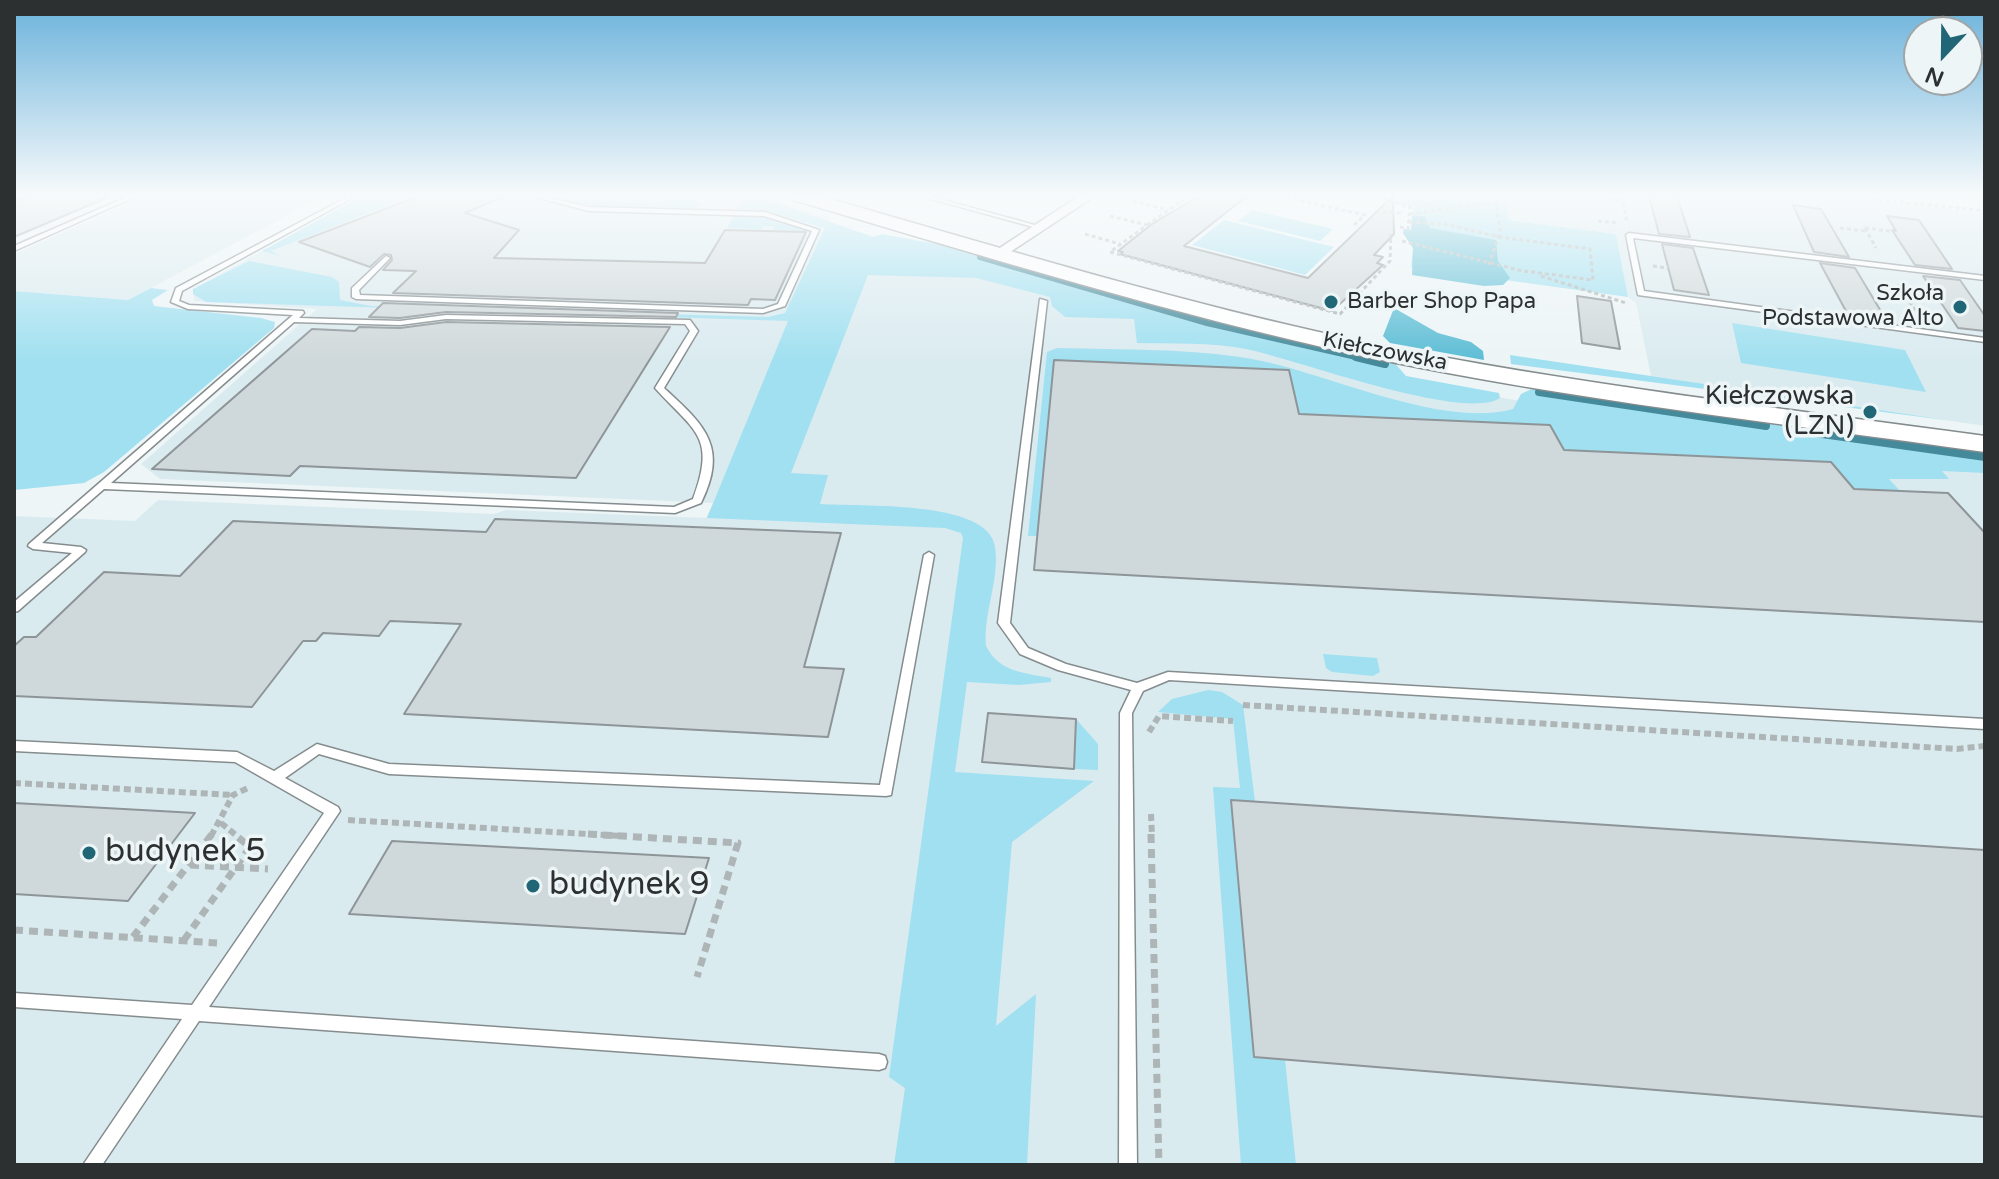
<!DOCTYPE html>
<meta charset="utf-8">
<style>
body{margin:0}
#map{position:relative;width:1999px;height:1179px;overflow:hidden;background:#edf5f7;font-family:"Varela Round",sans-serif}
canvas{display:block}
.frame{position:absolute;inset:0;border:16px solid #2d3031;pointer-events:none}
.north{position:absolute;left:1903px;top:16px;width:80px;height:80px;box-sizing:border-box;background:#edf5f7;border:2px solid #a0a6a8;border-radius:50%;rotate:202deg;font-size:22px;font-weight:700;line-height:32px;text-align:center;color:#2d3031}
.north::after{content:'';display:block;margin:auto;width:28px;height:36px;background:#206676;clip-path:polygon(50% 0,100% 100%,50% 72%,0 100%)}
</style>
<div id="map">
<canvas width="1999" height="1179"></canvas>
<div class="frame"></div>
<div class="north">N</div>
</div>
<script>
const g = document.querySelector('canvas').getContext('2d');
g.lineJoin = 'round';
function paint(path, color) { g.fillStyle = color; g.fill(path, 'evenodd'); }
function stroke(path, color, width, dash) { g.strokeStyle = color; g.lineWidth = width; g.lineCap = dash ? 'butt' : 'round'; g.setLineDash(dash || []); g.stroke(path); }
function label(font, color, halo, rows, align = 'center') {
  g.font = font + ' "Varela Round",sans-serif'; g.lineWidth = 7; g.setLineDash([]); g.textBaseline = 'middle'; g.strokeStyle = halo; g.fillStyle = color; for (const [text, x, y, turn = 0] of rows) {
    g.save(); g.translate(x, y); g.rotate((+turn || 0) * Math.PI / 180); g.textAlign = isNaN(turn) ? turn : align; if (halo) g.strokeText(text, 0, 0); g.fillText(text, 0, 0); g.restore();
  }
}
paint(new Path2D(`
 M145,196H324L128,300L14,291V254Z
 M362,196H757L831,217L829,224L1387,376L1509,399L1985,471V1165H14V516L135,521L158,500L494,514L506,510L706,518L713,503L160,479L141,464L317,309L194,301L193,289Z
 M1507,196H1832L1985,213V426L1651,376L1636,303L1628,297L1616,234L1508,220Z`), '#daebf0');
paint(new Path2D(`
 M362,196L399,201L271,251L280,256L262,251Z
 M548,196H681L703,204L694,208L596,206Z
 M723,196H757L873,237L882,234L969,250L1393,361L1406,376L1499,393L1500,398C1463,422 1296,359 1246,349C1211,342 1173,344 1137,343L1134,319L1065,317L1052,306L1050,297L976,278L868,275L791,473L828,475L820,504C858,507 989,499 995,547C1000,580 983,613 986,646C999,672 1024,673 1051,678V682L1019,685L967,682L955,772L1094,781L1012,842L996,1026L1036,994L1027,1165H894L905,1088L889,1077L963,538L961,533L945,528L707,518L788,321L206,302L193,294V289L249,261L332,277L339,282L340,300L371,306L768,317L785,313L825,228L768,211L737,209L742,201Z
 M1383,196H1507L1508,220L1616,234L1628,297L1411,267L1413,248L1403,233L1404,229L1411,230L1414,206L1396,203V199Z
 M1253,210L1333,229L1320,241L1238,221Z
 M734,216L765,218L807,231L773,230L774,226H764L762,229L727,228Z
 M1224,220L1334,247L1305,275L1192,245Z
 M151,288L168,290L152,300L154,306L261,318L275,322L274,328L104,472L84,483L14,490V291L128,300Z
 M1732,323L1905,350L1926,392L1741,363Z
 M1057,348C1122,350 1188,348 1252,359C1326,372 1440,429 1513,409L1521,394L1536,387L1985,450V473L1942,471L1949,479H1889L1900,491L1854,489L1831,462L1564,450L1550,425L1299,414L1289,370L1055,360L1037,536H1028L1047,352Z
 M1510,355L1953,421L1511,364Z
 M1323,654L1377,658L1380,672L1373,676L1332,672L1326,668Z
 M1208,690L1222,692L1243,705L1255,802L1231,800L1254,1057L1285,1060L1296,1165H1241L1213,787L1240,788L1233,719L1158,712L1172,699Z
 M1076,719L1098,744V770L1074,769Z`), '#a0e0f0');
paint(new Path2D(`
 M1412,216H1425L1430,228L1496,240L1498,261L1510,278L1503,285L1484,286L1412,275L1413,248L1403,233L1404,229L1411,230Z
 M1394,308L1438,333L1471,342L1483,351L1484,360L1390,343L1383,336Z`), '#5cbdd5');
stroke(new Path2D(`
 M980,257L1207,323L1365,359`), '#448a9b', 6);
stroke(new Path2D(`
 M1356,357L1385,364
 M1539,392L1766,426
 M1815,433L1985,457`), '#448a9b', 8);
const building = new Path2D(`
 M28,196H111L14,237V201Z
 M419,196H505L465,213L519,230L494,258L705,263L725,230L806,232L775,300L751,299L748,305L393,293L416,271L383,270L392,260L391,255L384,254L370,267L299,242Z
 M1199,196H1247L1184,246L1308,278L1393,196L1394,234L1374,255L1383,257L1377,263L1383,265L1332,311L1120,254L1123,252L1118,251L1152,224Z
 M1649,196H1677L1690,237L1659,234Z
 M1793,205L1821,209L1849,257L1814,252Z
 M1887,216L1919,220L1952,269L1915,265L1892,230L1896,231Z
 M1662,244L1693,248L1709,295L1674,290Z
 M1820,263L1855,268L1885,318L1847,313Z
 M1923,276L1960,280L1985,316V331L1958,328Z
 M1577,296L1611,301L1620,349L1582,343Z
 M383,303L678,313L676,317L446,312L400,318L369,317Z
 M446,322L670,327L576,478L300,466L290,476L152,469L312,329L355,331L359,327L400,328Z
 M1054,360L1289,370L1299,414L1550,425L1564,450L1831,462L1854,489L1948,493L1985,533V622L1034,570Z
 M495,519L841,533L804,667L844,669L828,737L404,714L461,624L390,621L379,636L323,633L316,641H303L252,707L14,696V646L24,637H36L104,572L180,576L233,521L486,532Z
 M988,713L1076,719L1074,769L982,762Z
 M1231,800L1985,850V1117L1254,1057Z
 M14,803L160,811L195,813L128,901L14,894Z
 M392,841L709,858L685,934L349,914Z`);
paint(building, '#cfd8da');
stroke(building, '#8e9598', 2);
const lane = new Path2D(`
 M129,196H137L14,251V246Z
 M349,196H356L182,291L179,301L189,305L303,311L304,313L299,318L400,321L446,315L690,320L698,331L664,388C704,425 729,446 701,503L675,513L104,489L42,543L81,547L86,550L85,552L18,611L14,612V602L72,553L33,549L28,546L29,544L293,315L188,309L171,302L176,288ZM446,319L685,324L690,331L655,388C694,431 717,436 693,499L674,507L111,483L294,322L400,325Z
 M531,196H541L589,207L765,212L819,230L785,306L763,313L356,299L352,297V288L386,256L390,258L359,290L360,295L763,309L778,304L812,231L764,216L589,211Z
 M920,196H929L1042,227L1037,228Z
 M1629,233L1985,276V280L1633,238L1644,291L1985,338V342L1638,295L1626,235Z
 M1040,299L1047,301L1010,623L1028,648L1066,664L1137,683L1168,672L1985,719V729L1169,680L1143,691L1132,713L1137,1165H1119L1120,713L1131,690L1058,670L1020,654L998,623Z
 M929,552L934,555L891,795L886,796L389,774L319,754L285,778L338,807L340,811L209,1007L879,1054L885,1056L887,1062L885,1068L879,1070L199,1021L102,1165H83L182,1019L14,1007V993L192,1005L324,813L235,762L14,751V741L237,752L274,771L317,744L389,764L880,785L924,555Z`);
const street = new Path2D(`
 M1079,196H1095L1004,256L992,253Z`);
const secondary = new Path2D(`
 M791,196H820C1002,248 1183,304 1369,343C1572,384 1779,408 1985,436V452C1779,423 1571,400 1367,357C1173,315 984,256 793,200Z`);
stroke(lane, '#858c8e', 3);
stroke(street, '#858c8e', 3);
stroke(secondary, '#858c8e', 3);
stroke(new Path2D(`
 M1033,196L1048,200
 M1280,196L1365,215L1354,225
 M1375,196L1410,207L1408,229L1400,227
 M1429,196L1430,208
 M1622,196L1627,222
 M1844,196L1985,211
 M1594,197L1623,201
 M1133,201L1168,210
 M1383,212L1402,213
 M1410,214L1498,202
 M1110,216L1147,225L1110,252L1340,314L1390,261L1391,234
 M1598,221L1618,223
 M1409,222L1445,224L1500,237L1590,249L1593,280L1525,271
 M1147,225L1189,196
 M1840,228L1865,231
 M1865,228L1876,248
 M1865,228L1890,231
 M1085,234L1120,244
 M1402,241L1527,272
 M1489,265L1500,231L1495,196
 M1653,266L1668,268
 M1541,276L1626,303
 M1898,284L1919,316`), '#aeb5b6', 3, [4, 3]);
stroke(new Path2D(`
 M1243,705L1957,749L1984,746
 M1149,732L1159,716L1233,721
 M14,783L233,795
 M1151,814L1152,836
 M348,820L622,836
 M221,823L237,836
 M211,836L233,795L250,787`), '#aeb5b6', 6, [7, 4]);
stroke(new Path2D(`
 M588,834L738,843L697,977
 M1151,834L1159,1165
 M190,865L268,869
 M14,930L217,943
 M133,937L212,834
 M184,940L250,847L234,834`), '#aeb5b6', 7, [9, 6]);
paint(lane, '#fff');
paint(street, '#fff');
paint(secondary, '#fff');
const sky = g.createLinearGradient(0, 0, 0, 361);
sky.addColorStop(0, '#6ab2db');
sky.addColorStop(0.54, '#f7fafb');
sky.addColorStop(1, '#f7fafb00');
g.fillStyle = sky;
g.fillRect(0, 0, 1999, 361);
for (const [x, y, r, color] of [
 [1331,302,8,"#206676"],
 [1960,307,8,"#206676"],
 [1870,412,8,"#206676"],
 [89,853,8,"#206676"],
 [533,886,8,"#206676"]
]) { const dot = new Path2D(); dot.arc(x, y, r, 0, 2 * Math.PI); g.fillStyle = color; g.fill(dot); stroke(dot, '#edf5f7', 3); }
label('22px', '#2d3031', '#edf5f7', [
 ["Szkoła",1944,294],
 ["Podstawowa Alto",1944,319],
 ["Barber Shop Papa",1347,302,"left"]
], 'right');
label('22px', '#2d3031', '#edf5f7', [
 ["Kiełczowska",1385,352,11]
]);
label('26px', '#2d3031', '#edf5f7', [
 ["Kiełczowska",1854,397],
 ["(LZN)",1854,427]
], 'right');
label('32px', '#2d3031', '#edf5f7', [
 ["budynek 5",105,853],
 ["budynek 9",549,886]
], 'left');
</script>
